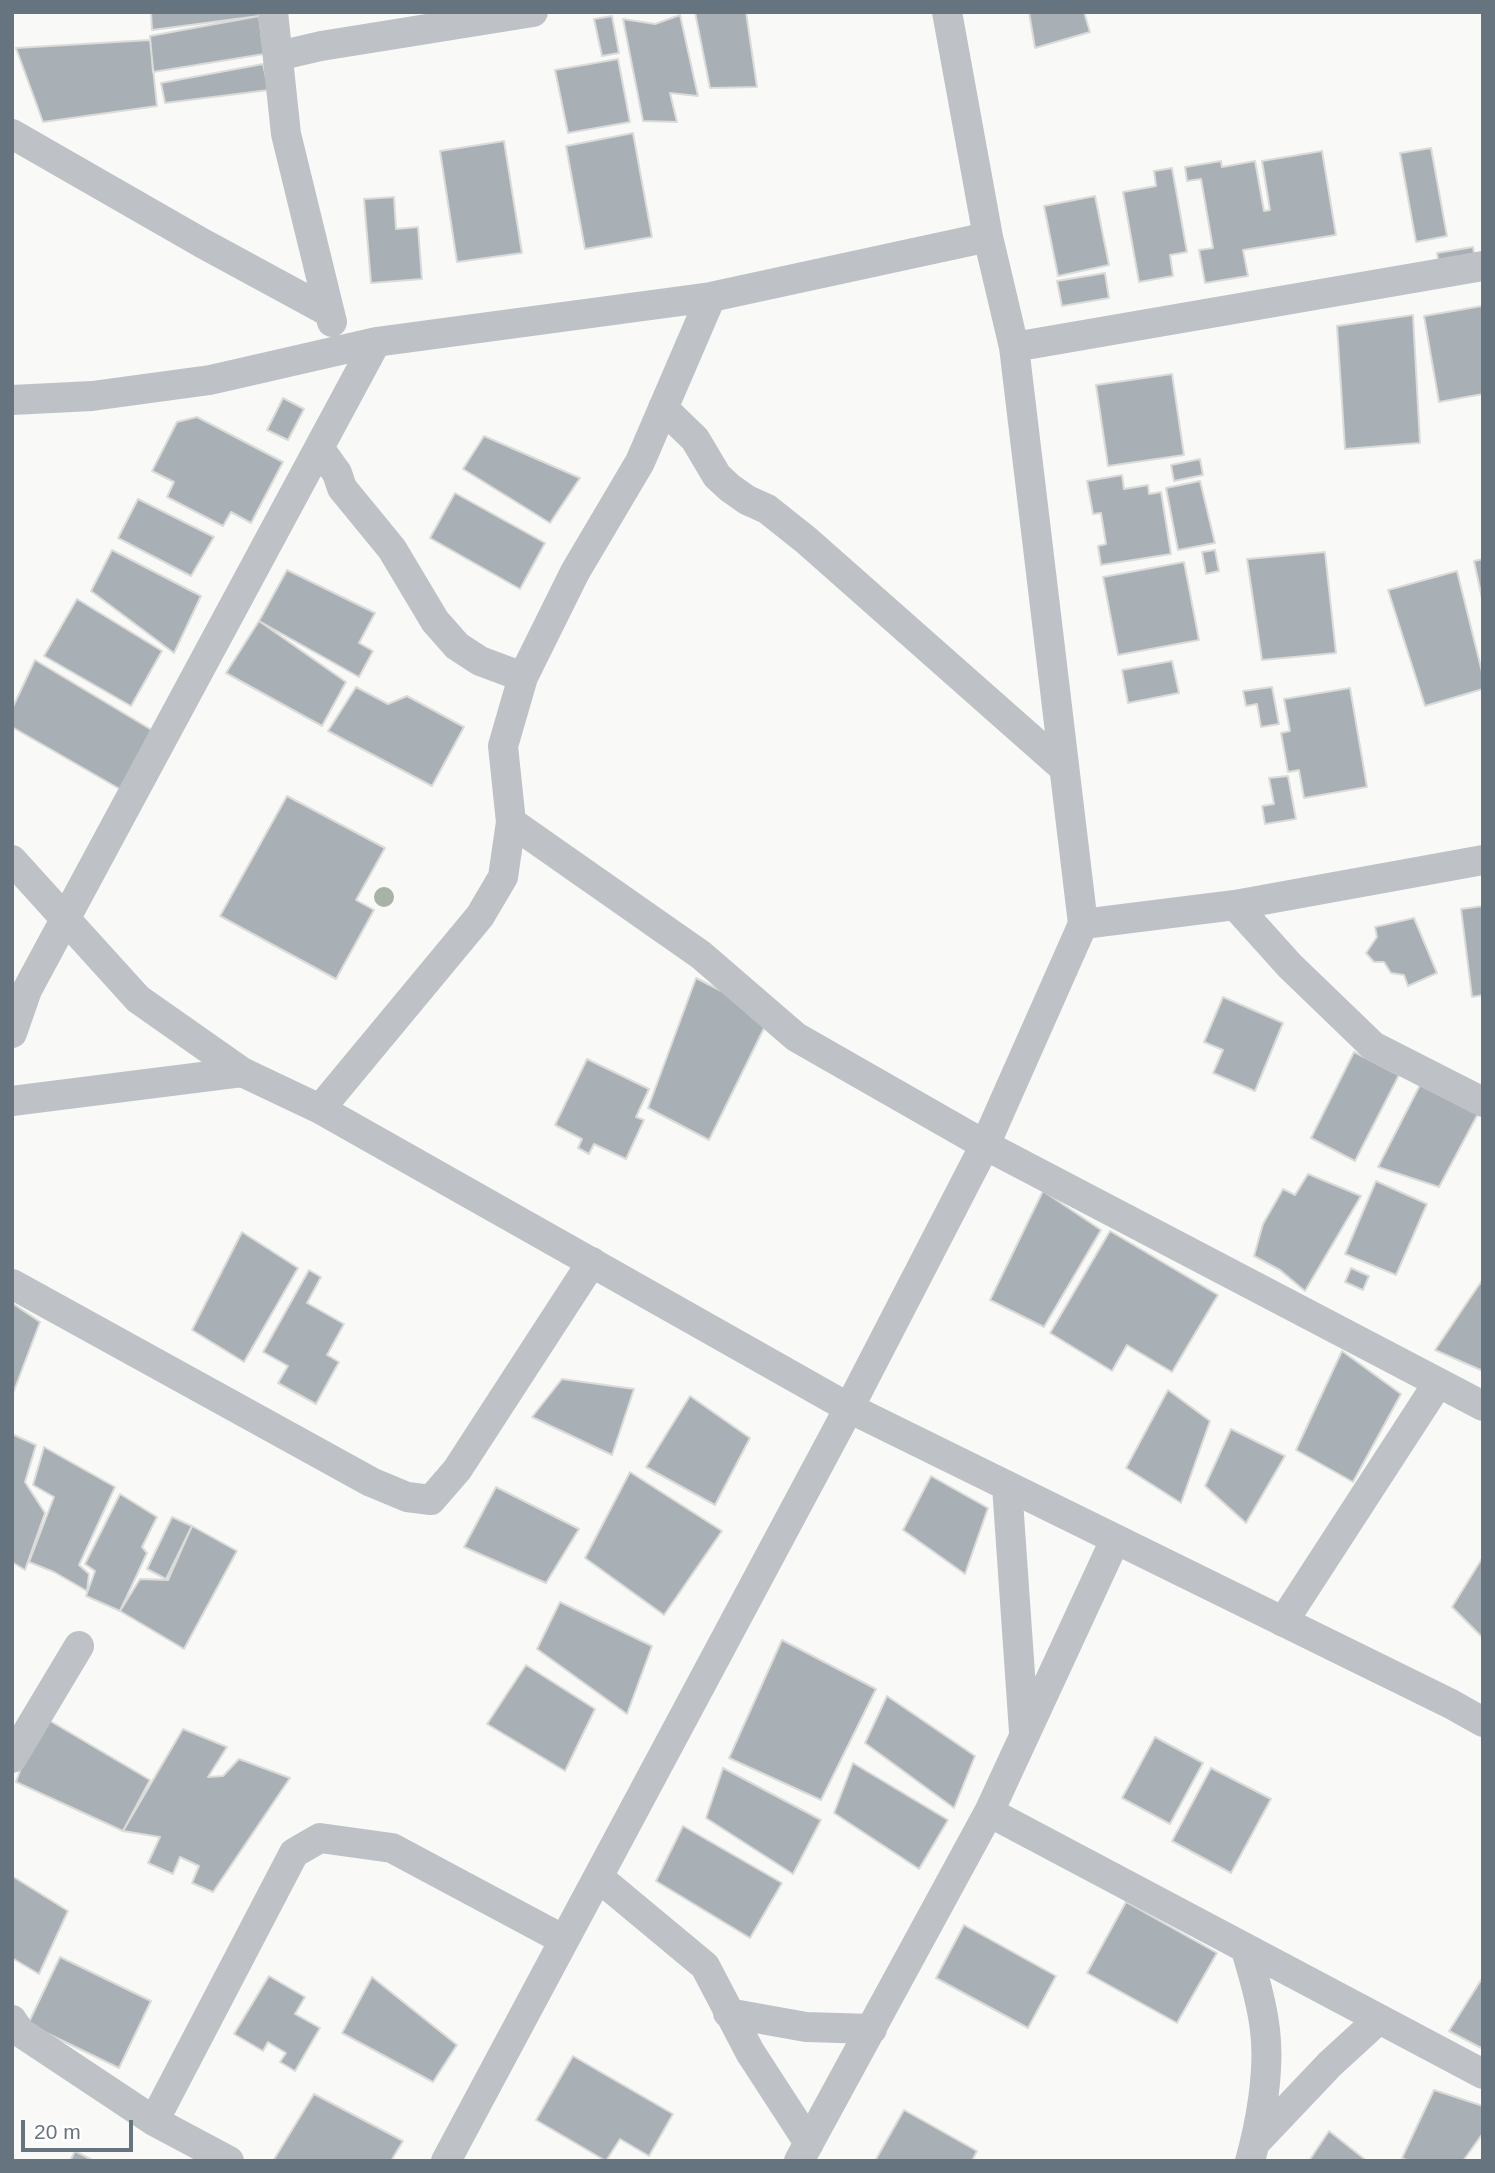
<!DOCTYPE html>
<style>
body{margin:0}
#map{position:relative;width:1495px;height:2173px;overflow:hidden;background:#f9f9f7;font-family:Arial,sans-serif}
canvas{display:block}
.frame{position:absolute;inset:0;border:14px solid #66747f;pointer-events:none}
.scale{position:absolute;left:21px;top:2120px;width:112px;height:32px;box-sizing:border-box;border:4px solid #66747f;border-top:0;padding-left:9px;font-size:21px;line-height:24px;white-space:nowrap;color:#66747f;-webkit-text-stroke:5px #fff;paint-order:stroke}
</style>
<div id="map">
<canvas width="1495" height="2173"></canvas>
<div class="frame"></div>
<div class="scale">20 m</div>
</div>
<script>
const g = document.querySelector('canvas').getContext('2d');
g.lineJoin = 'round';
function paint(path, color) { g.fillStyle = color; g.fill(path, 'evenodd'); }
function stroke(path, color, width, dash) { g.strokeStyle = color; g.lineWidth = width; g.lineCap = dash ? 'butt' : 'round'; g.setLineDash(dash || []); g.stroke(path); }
const building = new Path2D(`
 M151,12H258L259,16L152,30Z
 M695,12H746L757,87L710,88Z
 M1029,12H1084L1090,32L1035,48Z
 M680,15L698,96L670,93L677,122L643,121L623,19L655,24Z
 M259,16L264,54L153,72L150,36Z
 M612,16L619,53L602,56L594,19Z
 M150,40L157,106L43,122L16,48Z
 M618,59L630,122L568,133L555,70Z
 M263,64L269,90L165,103L161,83Z
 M633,133L652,237L585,249L566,146Z
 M504,141L522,253L457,262L440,151Z
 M1431,148L1447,236L1416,242L1400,153Z
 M1322,151L1336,235L1243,250L1248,276L1205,283L1199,250L1213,248L1201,179L1187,181L1185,167L1221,161L1222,167L1255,161L1264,211L1270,210L1262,161Z
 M1172,168L1187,252L1170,255L1173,276L1139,282L1123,192L1156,186L1154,171Z
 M1095,196L1109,265L1058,276L1044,206Z
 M394,197L396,229L418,227L422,279L371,283L364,199Z
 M1473,247L1476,263L1440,270L1437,253Z
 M1105,273L1109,298L1062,306L1057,281Z
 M1482,306L1483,394L1439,402L1424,316Z
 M1413,315L1420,443L1345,449L1337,326Z
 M1172,374L1184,455L1108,466L1096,385Z
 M283,398L304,409L288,440L267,430Z
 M197,417L283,462L251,523L231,512L223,526L167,497L174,482L152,471L177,422Z
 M484,436L580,478L550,523L463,469Z
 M1200,459L1203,475L1174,481L1171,465Z
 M1122,475L1124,489L1148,485L1149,494L1161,492L1171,554L1101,565L1098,546L1106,544L1101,513L1093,514L1087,481Z
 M1200,481L1215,543L1178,550L1166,488Z
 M455,493L545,543L520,589L430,538Z
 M138,499L214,537L191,576L118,538Z
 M112,550L201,596L174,653L91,591Z
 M1215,550L1219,571L1206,574L1202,552Z
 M1325,552L1336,653L1262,660L1247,559Z
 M1483,559V603L1474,561Z
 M1184,562L1199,640L1118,655L1103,577Z
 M287,570L375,613L359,643L373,651L359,677L259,621Z
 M1457,571L1483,676V689L1425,706L1388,590Z
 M77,599L162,651L131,706L44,656Z
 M259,621L346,682L322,726L226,673Z
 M35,660L155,732L125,792L12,727V709Z
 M1172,661L1179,693L1128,703L1122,670Z
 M356,687L388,704L407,696L464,727L432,786L328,731Z
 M1272,687L1279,724L1261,727L1257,704L1246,706L1243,691Z
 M1350,688L1367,787L1304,798L1299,770L1288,772L1281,733L1290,731L1284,699Z
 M1288,776L1296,819L1265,824L1262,806L1274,804L1269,778Z
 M287,796L385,848L356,900L374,910L336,979L220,916Z
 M1483,906V995L1472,997L1461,909Z
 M1414,918L1437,973L1408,986L1404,975L1391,973L1384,962H1374L1366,953L1377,937L1375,927Z
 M696,978L770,1016L709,1140L648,1108Z
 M1223,997L1283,1023L1255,1091L1213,1073L1223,1050L1204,1042Z
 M1354,1052L1399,1075L1355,1161L1311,1138Z
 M587,1059L649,1089L636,1117L644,1120L626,1159L594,1144L589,1154L578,1148L582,1139L555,1125Z
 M1420,1085L1479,1112L1439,1187L1378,1167Z
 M1308,1174L1361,1196L1305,1291L1280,1270L1254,1256L1263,1224L1283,1189L1295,1195Z
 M1376,1181L1427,1204L1396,1275L1345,1254Z
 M1043,1191L1101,1230L1044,1327L990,1300Z
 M1110,1231L1218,1295L1172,1372L1127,1345L1112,1371L1050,1333Z
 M242,1232L298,1268L244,1362L192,1330Z
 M1351,1268L1369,1276L1363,1290L1345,1282Z
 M309,1270L321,1277L307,1303L344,1324L327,1355L339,1362L316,1404L278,1383L288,1366L263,1352Z
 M1483,1279V1371L1435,1350Z
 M12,1303L40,1322L12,1396Z
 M1342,1351L1401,1394L1353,1482L1296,1450Z
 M562,1379L634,1389L612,1455L532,1417Z
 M1168,1390L1210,1421L1181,1503L1126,1468Z
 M690,1396L750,1438L715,1505L646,1467Z
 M1231,1429L1285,1456L1246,1523L1205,1486Z
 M12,1434L36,1445L25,1482L45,1513L25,1570L12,1562Z
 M44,1447L115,1487L79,1565L89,1574L87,1591L54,1572L29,1562L54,1497L33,1485Z
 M630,1472L722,1531L664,1615L585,1558Z
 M931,1476L988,1508L965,1574L903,1530Z
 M496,1487L579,1529L546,1583L464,1547Z
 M120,1494L157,1517L142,1547L147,1553L120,1611L86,1596L95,1571L85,1564Z
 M172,1517L192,1526L166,1579L147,1569Z
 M192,1526L237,1551L184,1649L120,1611L140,1579L168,1580Z
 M1483,1557V1638L1452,1607Z
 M560,1602L652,1646L627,1714L537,1649Z
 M782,1640L876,1689L821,1800L729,1758Z
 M526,1665L595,1709L565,1771L487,1724Z
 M887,1696L975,1756L954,1808L865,1743Z
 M40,1715L150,1780L123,1831L16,1782Z
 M183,1729L227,1747L208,1777L223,1776L239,1759L290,1778L213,1892L192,1883L199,1866L180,1857L173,1874L148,1863L160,1837L123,1831Z
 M1155,1737L1203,1763L1170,1824L1122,1798Z
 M853,1763L948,1820L919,1869L834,1813Z
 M723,1768L821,1820L793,1874L706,1818Z
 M1211,1768L1271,1799L1231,1873L1172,1841Z
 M683,1826L782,1883L750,1938L656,1881Z
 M12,1876L68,1911L39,1974L12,1958Z
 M1126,1902L1217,1953L1177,2023L1087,1973Z
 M964,1925L1056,1976L1028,2028L936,1978Z
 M60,1957L151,2001L119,2068L28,2024Z
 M269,1976L305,1997L295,2014L320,2028L295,2071L280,2062L286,2053L268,2042L263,2051L234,2034Z
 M372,1977L457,2045L433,2082L342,2033Z
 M1483,1977V2049L1449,2031Z
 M573,2056L673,2114L649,2156L620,2139L606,2161L536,2120Z
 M1434,2090L1483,2106V2133L1463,2161H1408L1402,2158Z
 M314,2094L403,2141L391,2161H273Z
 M904,2110L977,2151L972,2161H875Z
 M1329,2131L1367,2161H1309Z
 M75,2151L94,2161H70Z`);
paint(building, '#a8b0b5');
stroke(building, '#dbdbd9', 2);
stroke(new Path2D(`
 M273,12L286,134L332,322
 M278,56L321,46L533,12
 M12,134L202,243L329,312
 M1014,347L1483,266
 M12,400L92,396L210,380L376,342L711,297L988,237
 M663,408L695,439L717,476L730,488L747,500L767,509L806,540L1064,768
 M319,448L337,473L342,488L392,549L435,621L457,646L480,661L523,677
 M511,822L701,955L796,1037L985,1145L1483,1406
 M12,860L138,999L242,1072L320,1109L849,1408L1451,1704L1483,1722
 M1235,905L1290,966L1373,1046L1483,1102
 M1083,924L1235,905L1483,860
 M12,1033L27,990L376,342
 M12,1101L242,1072
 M320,1109L480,916L503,877L511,822L503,746L523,677L575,572L640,462L711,297
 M12,1284L371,1482L407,1497L431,1500L457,1470L592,1262
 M1007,1486L1024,1732
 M1283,1622L1438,1383
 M12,1758L79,1646
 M989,1812L1483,2074
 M598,1877L705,1966L750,2052L809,2143
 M1246,1950C1254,1976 1262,2003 1265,2030C1270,2070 1261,2122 1250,2161
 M728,2013L806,2027L872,2029
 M12,2020L20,2032L154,2121L229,2161
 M154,2121L294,1853L320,1838L392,1848L564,1940
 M1255,2143L1330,2064L1378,2020
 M446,2161L849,1408L985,1145L1083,924L1014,347L988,237L947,12
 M799,2161L989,1812L1115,1540`), '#bec2c6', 30);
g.fillStyle = '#a9b2a7';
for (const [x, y] of [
 [384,897]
]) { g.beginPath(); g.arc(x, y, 10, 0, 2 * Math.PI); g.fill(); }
</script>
